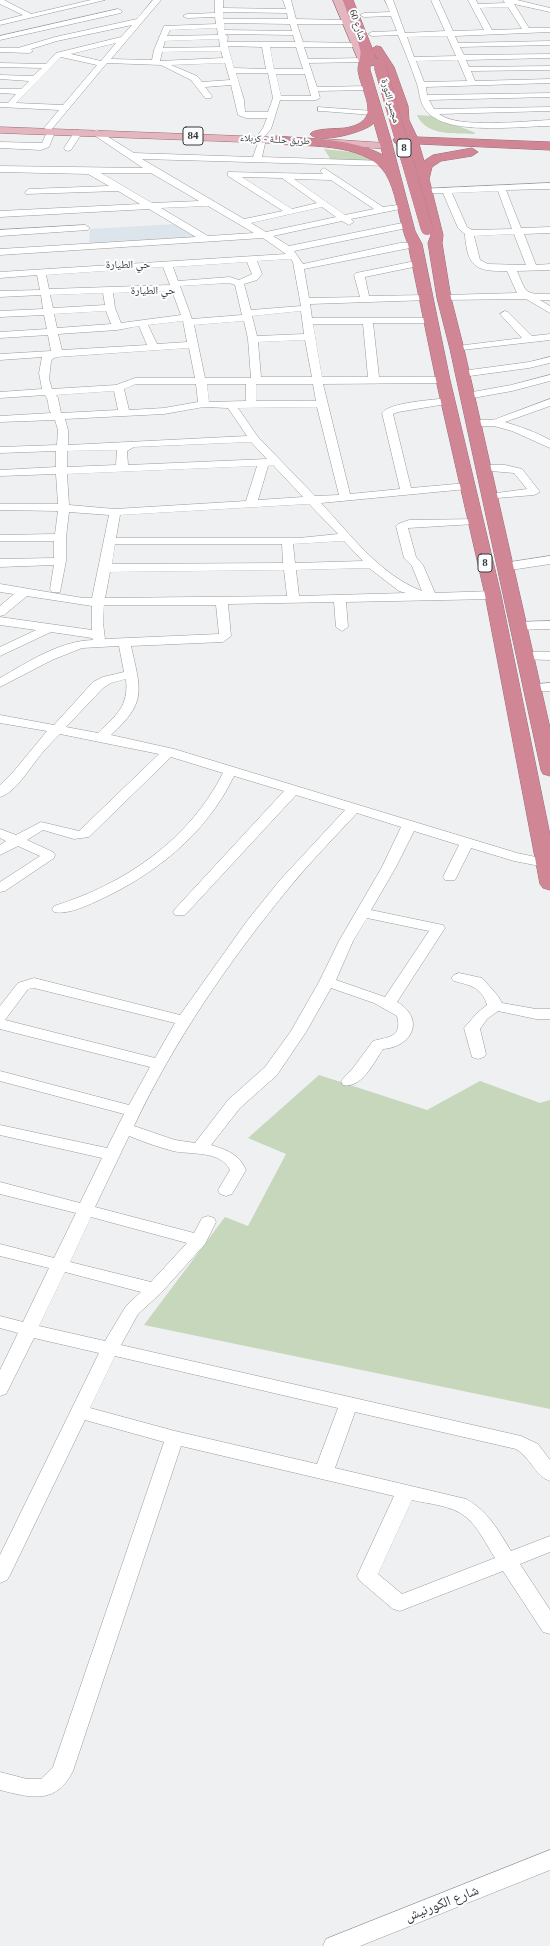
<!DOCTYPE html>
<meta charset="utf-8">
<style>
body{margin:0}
canvas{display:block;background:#eef0f2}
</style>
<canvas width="550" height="1946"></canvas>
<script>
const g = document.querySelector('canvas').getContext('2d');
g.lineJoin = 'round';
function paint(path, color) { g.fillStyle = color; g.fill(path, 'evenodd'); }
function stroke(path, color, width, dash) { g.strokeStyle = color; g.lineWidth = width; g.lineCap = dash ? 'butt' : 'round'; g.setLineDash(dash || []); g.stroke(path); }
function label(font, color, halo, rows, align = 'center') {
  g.font = font + ' "Times New Roman","Noto Naskh Arabic",serif'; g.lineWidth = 4; g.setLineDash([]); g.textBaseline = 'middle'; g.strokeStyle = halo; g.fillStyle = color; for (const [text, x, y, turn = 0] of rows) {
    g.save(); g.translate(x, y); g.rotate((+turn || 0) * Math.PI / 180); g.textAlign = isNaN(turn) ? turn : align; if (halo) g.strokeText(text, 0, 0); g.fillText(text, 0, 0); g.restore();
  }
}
paint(new Path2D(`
 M175,224L196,237L89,244L90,229Z`), '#dce5ec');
paint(new Path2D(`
 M417,115L433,116L476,133L473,134C454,133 426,136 417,115Z
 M324,149L361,153L373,161L331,160Z
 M319,1075L427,1110L480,1081L540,1103L550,1100V1409L144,1325L225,1217L248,1226L286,1154L248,1138Z`), '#c7d7bb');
const minor = new Path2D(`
 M0,0H4L31,14L91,0H105L0,25V21L23,15L0,4Z
 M153,0H161L111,59L152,60L154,50L164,26L216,24L215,17L187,18L183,16L187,14L215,13V0H223V8L286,9L283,0H291L296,19L347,20L351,22L347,24H297L303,42L357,43L361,45L357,47H304L308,59L363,58L367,60L363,62L309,63L317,87L369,86L373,88L369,90L318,91L320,98L316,100H280L271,129L264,137L266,139L262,157L386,161L389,162V166L142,159L244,219L283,211L228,176V172L323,174L320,171L324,168L383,207L405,204V208L351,219L354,222L349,225L342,221L273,236L289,246L407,222L410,223L412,225L407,228L294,251L303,264L400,243L418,242L420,244L418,246L415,247L304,269L309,298L360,297L354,275L356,273L420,260L423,261L425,263L423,265L365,277L369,296L426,295L431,298L429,300L310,304L312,318H435L436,320L435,322L431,323H373L379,377H443L448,380L443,383L323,384L350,494L400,489L382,413C390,402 433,400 448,398L452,399L453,401L452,403L398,412L393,414L411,488L467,483L473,486L467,489L321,503C351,535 380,575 422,591L412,566L404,558L396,526L398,524L409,520L479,519L481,521L475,524L408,528L416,557L423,565L435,593L493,591L499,595L493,599L346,602L348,627L342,631L336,627L334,602L228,604L231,636L223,642L131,646C141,691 147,702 111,735L174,749L517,853L550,860V868L514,861L471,848L455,880H445L443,877L459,845L414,831L396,867L371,910L438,924L443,925L445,928L397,1002C426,1019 412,1047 383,1049C374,1062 362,1089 343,1085L341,1081L353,1068L373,1041C387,1037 403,1038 397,1016L374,1003L331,988L306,1032L277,1075L240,1108L211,1145C227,1150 239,1154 246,1170L232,1194L226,1196L220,1194L218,1190L230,1170C221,1150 190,1155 173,1151C158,1147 144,1142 129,1136L95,1207L194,1233L202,1218L208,1216L214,1218L216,1222L205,1244L161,1293L138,1314L121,1345L521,1436L538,1444L550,1460V1481C536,1477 530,1457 516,1449L355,1412L335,1468L466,1499C488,1511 498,1530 511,1551L550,1536V1552L520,1564L550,1610V1634L543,1632L503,1571L400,1611L393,1609L360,1581L357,1576L394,1496L181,1446L73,1771C56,1805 31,1798 0,1790V1772L27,1779H41L53,1767L164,1442L85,1420L10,1575L7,1580L0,1583V1555L99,1353L34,1338L6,1394L0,1396V1370L18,1333L0,1328V1316L23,1322L49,1268L0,1256V1244L54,1258L76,1213L0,1194V1182L80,1203L102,1158L0,1135V1125L107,1148L124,1114L0,1081V1071L129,1105L150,1067L0,1029V1006L18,983L34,978L180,1015L247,921L280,880L345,810L296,795L185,915H175L173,912L175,909L284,791L234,776C206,835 153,876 95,902C84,907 66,915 54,912L52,909L54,906C125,884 189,840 223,773L171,757L89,837L74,839L43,830L27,840L53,852L55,855L54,858L5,891L0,892V882L40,856L18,846L0,855V845L6,841L0,838V829L16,835L41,822L79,831L159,754L60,734C54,740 48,746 43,752C32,764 16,793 0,797V785L14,771L47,731L0,723V715L54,725L93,682L103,677L124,672L119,646L82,648L52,660L0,687V678C28,662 59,641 93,640L92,638L51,632L0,656V647L36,630L0,625V617L92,630V606L27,596L4,615L0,616V606L14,594L0,592V584L83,598H92L109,515L69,512L66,537V561L60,592H52L50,589L54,565L0,567V559L54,558V541H0V535L55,534L58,511L0,510V504H58L56,474L0,476V470L56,467V451L0,453V447L57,445L58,430L55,420L0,422V416L51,413C47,408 50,401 45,395L0,398V392L42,389L39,373L42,357L0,360V354L51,351L48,335L0,338V332L47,329L44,315L0,317V311L43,309L41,295L0,297V291L40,290L37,275L0,278V272L286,254L263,238L0,255V249L196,237L149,209L0,217V211L140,204L118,191L26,194L25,192L29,189L109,186L88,174L0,172V166L143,168L94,135V131L97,130L134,153L253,157L260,137L258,135L263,128L267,118H246L238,115L231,85L205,87L212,96L211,98H205L191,80L161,65L107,63L51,130L55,132L49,147L41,150L0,148V142L42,143L48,130L44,128L59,110L0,107V103H8L16,94L0,93V89H21L29,81L0,79V75L33,76L42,68L0,67V63L46,64L56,53L121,37L132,25L57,41L31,49L33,51L29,53L0,52V48H18L55,37L137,19ZM223,12L287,13L288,19H223ZM224,23L290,24L292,31L224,30ZM217,28L218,35L167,36L170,30ZM225,34L293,35L295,42H227L228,37ZM219,39L220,47L163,48L165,41ZM116,43L101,61L71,54ZM228,46L262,47L266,69L234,68ZM270,47H296L303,69H274ZM221,51L223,58L160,61L162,52ZM61,57L97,65L63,105L16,103ZM225,63L230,80L202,82L197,76L171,65ZM236,73H268L273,98L268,112H245L244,100ZM276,74H305L311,96H281ZM101,173H151L199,201L152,203ZM242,177L282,178L317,203L292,209ZM294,179L331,180L374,209L345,215ZM208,206L254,233L208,236L161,208ZM322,207L336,217L266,232L251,223ZM291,259L293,262L301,306L251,310L244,284L257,280L262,274L257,261ZM247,262L252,274L239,280L230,277L178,281L173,267ZM163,267L170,285L49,289L46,275ZM229,283L235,285L242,315L192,319L180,286ZM172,291L181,315L121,323L115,308L113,293ZM103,293L105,305L53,308L50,295ZM106,311L111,324L57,328L54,314ZM301,311L304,334L257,336L252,316ZM183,321L187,342L157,344L148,325ZM244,321L248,339L251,378H205L194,325ZM313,324H363L368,377H322ZM139,326L147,345L62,350L58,334L117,330ZM305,340L312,377H261L258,342ZM189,348L195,378H135L116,385L52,389L49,379L51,362L52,359L57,357ZM136,384H196L198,402L164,408L129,410L124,389ZM207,384H246V401L209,402ZM256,384H313L316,401H256ZM114,391L118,410L61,413L58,398L56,395ZM204,407L228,408L247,436L68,445V430L65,419L164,414ZM317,407L339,495L315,496L258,437L238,408ZM251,442L267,459L128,465L127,451L134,447ZM117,450L116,465L67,467V451ZM273,465L303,497L258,500L268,466ZM257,466L246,501L115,509L69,505L67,474ZM309,504L338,534L299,538H116L120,515ZM344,541L363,561L295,563L293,544ZM115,544H282L283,563L112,564ZM369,568L399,591L406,593L299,596L296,570ZM284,570L287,596L105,598L110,572ZM104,605H216L219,634L105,639L103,623ZM126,679C129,707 116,715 98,733L66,727L103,688L111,683ZM357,813L401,827L382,867L339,941L319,982L291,1031L265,1067L228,1100L195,1143L175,1140L134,1126C174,1041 229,961 289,888C310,862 334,838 357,813ZM367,918L429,931L385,997L336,980L353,941ZM34,988L175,1023L155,1058L5,1020L28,989ZM91,1217L187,1243L151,1282L70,1262ZM65,1272L141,1292L126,1306L105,1341L39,1326ZM115,1356L338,1408L317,1464L175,1431L90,1408ZM412,1500C428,1504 452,1505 466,1517C478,1527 486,1544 495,1558L402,1594L378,1574Z
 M385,0H393L405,33L445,31L431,0H439L453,31L484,30L468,0H476L478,4L505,3L503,0H517L550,8V12L514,4L529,28H550V32L455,36L458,43L550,41V45L460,47L464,55L550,54V58L466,60L469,67L550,66V70L471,71L475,81L550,79V83L426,87L427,95L550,93V97L429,100L434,109L550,107V111L439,114C458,129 524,121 550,120V126C519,126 443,137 425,109C419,101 420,93 417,84C411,67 405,51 398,35L372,36L368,34L372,32L397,31L391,16L364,17L360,15L364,13L390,12ZM508,7L522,29L492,30L480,8ZM447,36L456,56L414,57L407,37ZM458,60L467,81L424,82L416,61Z
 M118,9L122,11L121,13L0,40V36Z
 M318,107L373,111L377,113L373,115L321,111H318Z
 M78,130L82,133L71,150L68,151L65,150L64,148L75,131Z
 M550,183V189L506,190L521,228L550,227V233L524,234L536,265L550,264V270L517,271C527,294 524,294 550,294V300H540L550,306V313L526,299L441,300L439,298L444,295L517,293L507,271C488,271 472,272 467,250C466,244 465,239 465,234L458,228L443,193H422V189ZM498,191L512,229L472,230L467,227L452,193ZM514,234L526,265L488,264L480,260L474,236Z
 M85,225L90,228L88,230L0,236V230Z
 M505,311L508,312L532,336L550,334V340L453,351L452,349L457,346L522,338L500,314Z
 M550,357V363L529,368L462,377L457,374L462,371L529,362Z
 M550,375V381L512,391L467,399L462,396L467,393L511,385Z
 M550,399V406L505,422C521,427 536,432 550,440V448L512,431L494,426H474L469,423L474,420H493Z
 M483,465H505L522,469L540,492L534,495L485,499L483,497L489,494L527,489L514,473L479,470L477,468L479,466Z
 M550,556V564L504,571L498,567L504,563Z
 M550,621V629L517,630L511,626L517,622Z
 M524,652H550V660L520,659L518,656L520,653Z
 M550,683V691H526L525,688L526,685Z
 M459,973L482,978L498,996L502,1003L536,1009H550V1019H536L498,1011L487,1019L480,1029L486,1054L484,1057L478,1059L472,1057L464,1028L477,1013L487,1005C482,987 469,985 454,981L451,978L454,975Z
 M550,1850V1870L360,1946H323L326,1939Z`);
const major = new Path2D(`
 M333,0H343L369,62L368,64L364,65L359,62Z
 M0,127L296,138L301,141L296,144L0,133Z
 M325,139L387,143L392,146L387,149L321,144L320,142L321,140Z`);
const highway = new Path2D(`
 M343,0H353L378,63L376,65L370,66V70L391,140L415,231L422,244L450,380L501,595L550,835V890L543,888L540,884L485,595L436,380L408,244C399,223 398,200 389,180C373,142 311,147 276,144L270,140L276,136C311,139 351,138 383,155L374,123C366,132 318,145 310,134C314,128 337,129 345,128C385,121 361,94 358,70C358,63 362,55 360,49C356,33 348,16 343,0Z
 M377,46L381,47L394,67L408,106L409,120L417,137L550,142V150L419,144L424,161L433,155L472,148L478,152L472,156L441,161L432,167L429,179L443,235L442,243L451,298L464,349L550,728V776L543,774L541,770L450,349L437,298L428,243L431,235L407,144L395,143L393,140L395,137H405L397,120L396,106L382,67L372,49Z`);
stroke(minor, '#989a9c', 1);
stroke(major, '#9b6b75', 1);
stroke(highway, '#9b6b75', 1);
paint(minor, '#fff');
paint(major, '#e3b6c0');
paint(highway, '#d18696');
const highwayBridge = new Path2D(`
 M380,67L427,229`);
stroke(highwayBridge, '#9b6b75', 12, []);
stroke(highwayBridge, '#d18696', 12);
label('10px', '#383939', '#fcfdff', [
 ["شارع 60",357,25,71],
 ["مجسر الثورة",390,101,74],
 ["طريق حلــة - كربلاء",275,140,3]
]);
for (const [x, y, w] of [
 [193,136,20],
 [404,148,14],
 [485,563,14]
]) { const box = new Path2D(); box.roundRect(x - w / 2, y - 9, w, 18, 3); g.fillStyle = '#fcfdff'; g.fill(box); stroke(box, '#383939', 1); }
label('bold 11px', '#383939', null, [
 ["84",193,136],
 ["8",404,148],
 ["8",485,563]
]);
label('11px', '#383939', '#fcfdff', [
 ["حي الطيارة",128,265],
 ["حي الطيارة",153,291]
]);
label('14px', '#383939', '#fcfdff', [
 ["شارع الكورنيش",442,1904,-21]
]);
</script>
